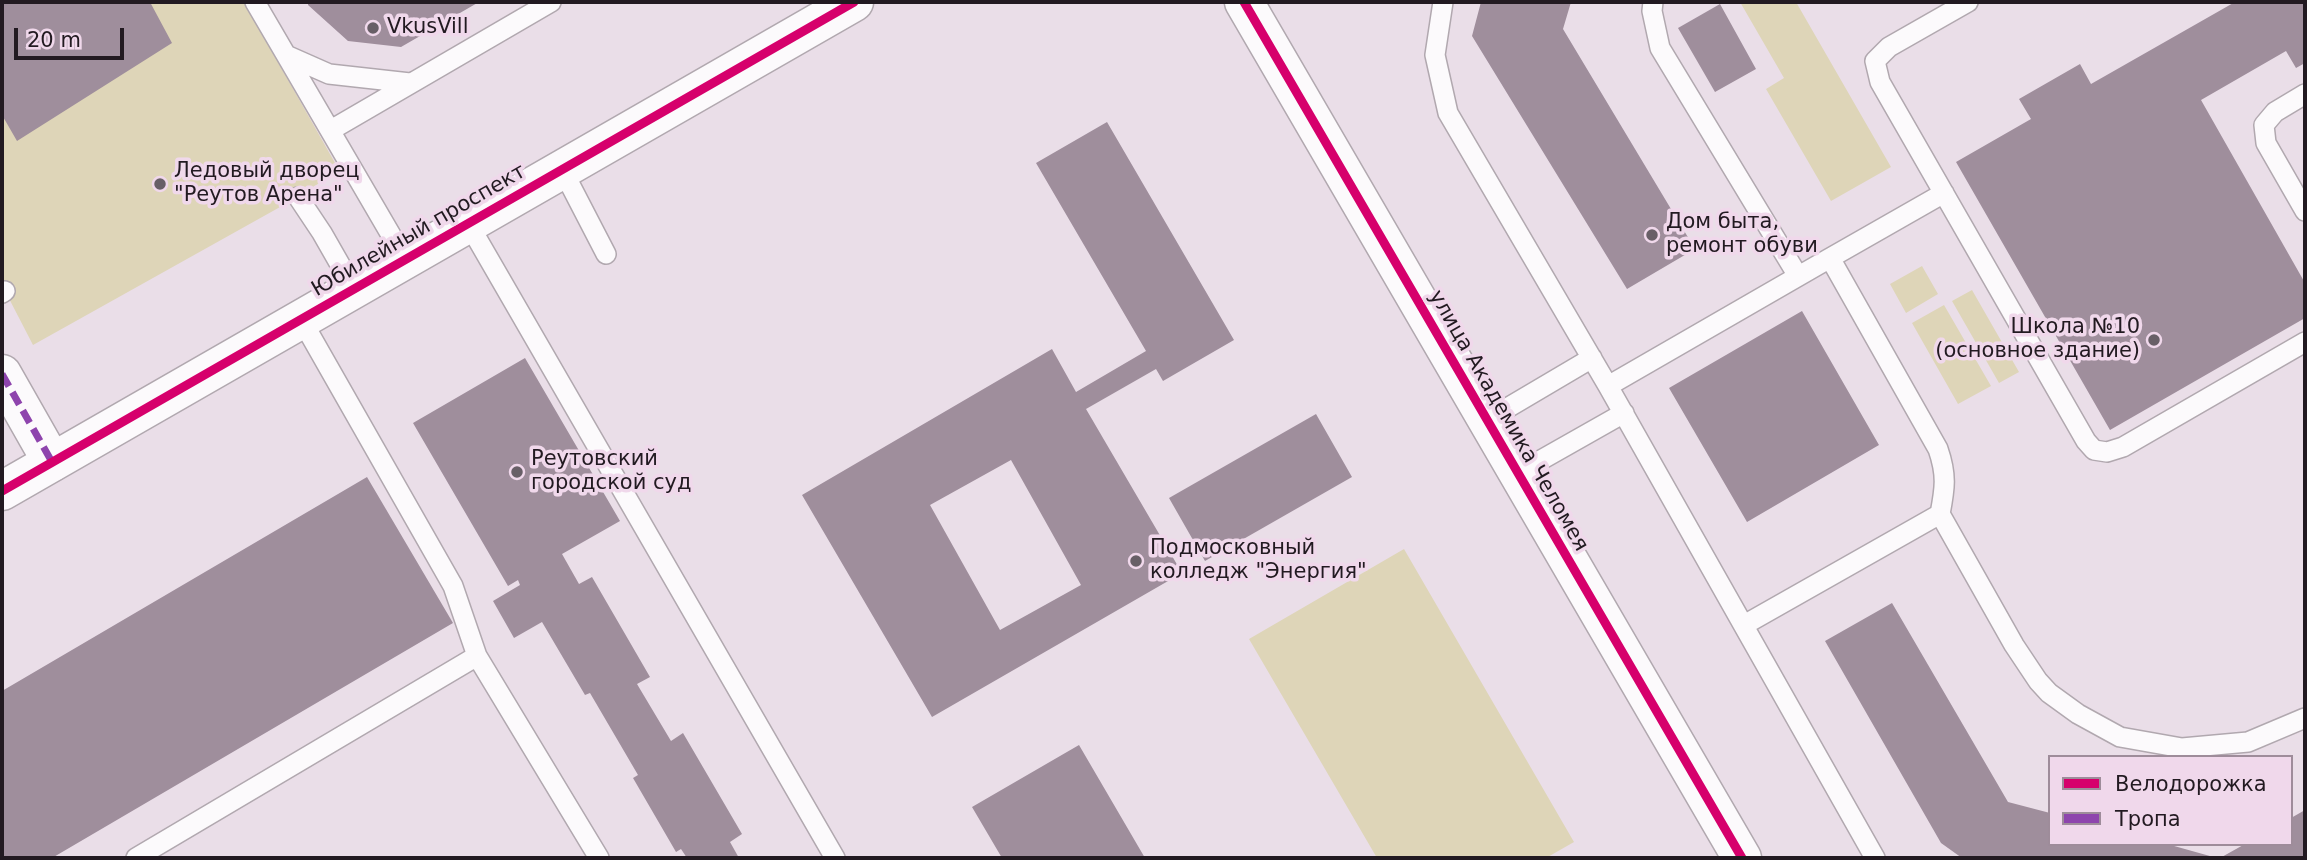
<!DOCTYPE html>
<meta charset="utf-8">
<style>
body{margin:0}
#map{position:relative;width:2307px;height:860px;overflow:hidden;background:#eadee8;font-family:"DejaVu Sans",sans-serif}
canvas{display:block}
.frame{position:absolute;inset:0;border:4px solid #221a21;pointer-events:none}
.legend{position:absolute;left:2048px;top:755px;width:245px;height:91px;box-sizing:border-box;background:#f0d8eb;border:2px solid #9e8c9a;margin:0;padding:9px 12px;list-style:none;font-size:21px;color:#221a21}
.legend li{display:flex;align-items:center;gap:14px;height:35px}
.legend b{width:35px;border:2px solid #9e8c9a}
.scale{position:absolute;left:14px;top:28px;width:110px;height:32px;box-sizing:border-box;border:4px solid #221a21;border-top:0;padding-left:9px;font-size:21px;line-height:24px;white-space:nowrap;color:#221a21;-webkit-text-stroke:5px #f0d8eb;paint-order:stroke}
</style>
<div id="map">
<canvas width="2307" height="860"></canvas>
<div class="frame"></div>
<ul class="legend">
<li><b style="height:9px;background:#d6006c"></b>Велодорожка</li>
<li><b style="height:9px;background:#8e44ad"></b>Тропа</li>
</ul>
<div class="scale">20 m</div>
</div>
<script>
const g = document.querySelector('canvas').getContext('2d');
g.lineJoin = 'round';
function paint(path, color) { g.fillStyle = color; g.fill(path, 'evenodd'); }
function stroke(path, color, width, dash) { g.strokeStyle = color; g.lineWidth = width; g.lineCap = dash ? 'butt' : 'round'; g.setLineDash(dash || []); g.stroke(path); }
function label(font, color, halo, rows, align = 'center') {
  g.font = font + ' "DejaVu Sans",sans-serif'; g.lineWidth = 7; g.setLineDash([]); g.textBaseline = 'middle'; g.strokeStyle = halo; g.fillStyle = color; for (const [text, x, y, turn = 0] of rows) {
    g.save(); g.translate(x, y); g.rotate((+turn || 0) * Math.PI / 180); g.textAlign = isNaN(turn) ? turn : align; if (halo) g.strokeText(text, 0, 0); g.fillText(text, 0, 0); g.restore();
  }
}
paint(new Path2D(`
 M2,2H244L339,170L298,197L33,345L2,285Z
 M1740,2H1796L1891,167L1831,201L1766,89L1784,78Z
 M1922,266L1938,294L1906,313L1890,284Z
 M1972,290L2019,372L1999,383L1952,301Z
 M1944,305L1991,386L1958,404L1912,323Z
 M1404,549L1574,842L1546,858H1377L1249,639Z`), '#ded5b8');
paint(new Path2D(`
 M2,2H150L172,43L17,141L2,115Z
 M308,2H479L401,47L348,41L308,5Z
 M1481,2H1571L1563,29L1695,249L1627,289L1472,36Z
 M2235,2H2305V63L2296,68L2286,51L2201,100L2305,283V318L2110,430L1956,162L2031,119L2019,99L2080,64L2091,84Z
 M1720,4L1756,69L1715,92L1678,28Z
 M1107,122L1234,340L1163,381L1156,369L1086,409L1182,573L932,717L802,495L1052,349L1076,392L1146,351L1036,163ZM1011,460L1081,585L1000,630L930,505Z
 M1802,311L1879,445L1747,522L1669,388Z
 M525,358L620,521L562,554L579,584L592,577L650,677L637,684L671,741L683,733L742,834L730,842L739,858H687L681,849L676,852L633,778L638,775L590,693L585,695L542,622L514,638L493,601L520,585L518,580L508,586L413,423Z
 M1316,414L1352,477L1205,561L1169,498Z
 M367,477L453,623L52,858H2V691Z
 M1892,603L2008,802L2050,813V844H2167L2217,858H1962L1941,843L1825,641Z
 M1079,745L1145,858H1002L972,807Z
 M2305,810V858H2220L2245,844H2291V818Z`), '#9f8e9c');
const service = new Path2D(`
 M255,2L286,55L329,74L410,83
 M1443,2L1435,55L1448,113L1608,386L1875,858
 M1653,2L1652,11L1660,48L1798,276
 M1968,2L1889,47L1875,61L1880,82L2086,441L2094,450L2107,452L2123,447L2305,342
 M286,55L405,259
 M2305,94L2275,112L2264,125L2266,143L2305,211
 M331,130L551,2
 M562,169L606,254
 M298,197L322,233L354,289
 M468,223L835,858
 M1830,258L1944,193
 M2,293L5,291
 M301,319L453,586L477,656L599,858
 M1608,386L1830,258L1938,449C1947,475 1945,488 1940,514L1744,625
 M1487,420L1592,358
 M1518,473L1624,413
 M1940,514L2014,645L2038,681L2049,693L2078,714L2120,737L2182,748L2248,742L2305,718
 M136,858L477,656`);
const minor = new Path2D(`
 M2,374L52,462`);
const tertiary = new Path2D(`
 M1244,2L1742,858
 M2,491L854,2`);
stroke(service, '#b1a8af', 22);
stroke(minor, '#b1a8af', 41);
stroke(tertiary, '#b1a8af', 41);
stroke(service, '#fcfafc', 19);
stroke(minor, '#fcfafc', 38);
stroke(tertiary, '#fcfafc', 38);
stroke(new Path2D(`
 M2,374L52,462`), '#8e44ad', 7, [14, 7]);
stroke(new Path2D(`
 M1244,2L1742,858
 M2,491L854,2`), '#d6006c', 9);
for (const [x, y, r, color] of [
 [373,28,7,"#685f67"],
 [160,184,7,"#685f67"],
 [1652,235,7,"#685f67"],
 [2154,340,7,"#685f67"],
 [517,472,7,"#685f67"],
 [1136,561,7,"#685f67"]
]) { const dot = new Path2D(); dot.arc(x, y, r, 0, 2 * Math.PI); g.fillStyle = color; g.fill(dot); stroke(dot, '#f0d8eb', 2.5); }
label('21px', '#221a21', '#f0d8eb', [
 ["VkusVill",387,28],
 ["Ледовый дворец",174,172],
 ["\"Реутов Арена\"",174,196],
 ["Дом быта,",1666,223],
 ["ремонт обуви",1666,247],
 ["Школа №10",2140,328,"right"],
 ["(основное здание)",2140,352,"right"],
 ["Реутовский",531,460],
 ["городской суд",531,484],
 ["Подмосковный",1150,549],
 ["колледж \"Энергия\"",1150,573]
], 'left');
label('21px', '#221a21', '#f0d8eb', [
 ["Юбилейный проспект",419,231,-30],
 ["улица Академика Челомея",1508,421,60]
]);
</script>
